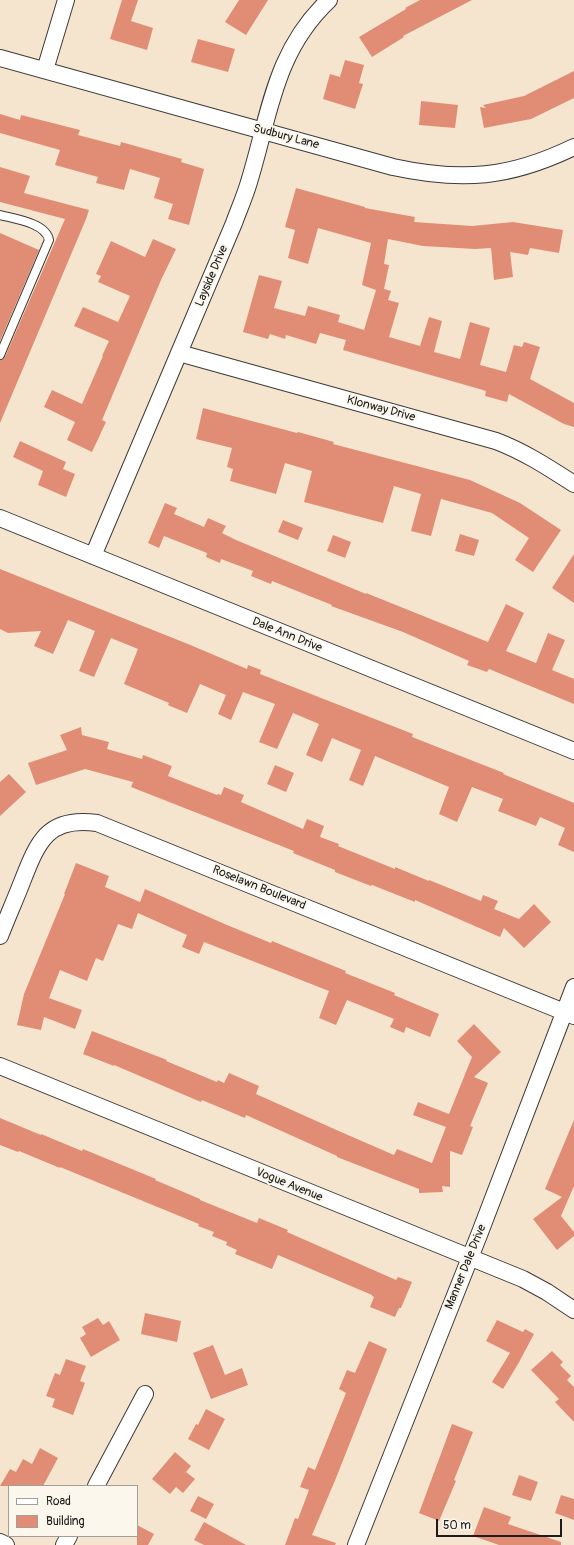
<!DOCTYPE html>
<style>
body{margin:0}
#map{position:relative;width:574px;height:1545px;overflow:hidden;background:#f6e5ce;font-family:Pangolin,sans-serif}
canvas{display:block}
.legend{position:absolute;left:8px;top:1485px;width:130px;height:52px;box-sizing:border-box;background:#fbf7ec;border:1px solid #a29f99;margin:0;padding:5px 7px;list-style:none;font-size:12px;color:#1c1c1c}
.legend li{display:flex;align-items:center;gap:8px;height:20px}
.legend b{width:20px;border:1px solid #a29f99}
.scale{position:absolute;left:436px;top:1519px;width:126px;height:18px;box-sizing:border-box;border:2px solid #1c1c1c;border-top:0;padding-left:5px;font-size:12px;line-height:14px;white-space:nowrap;color:#1c1c1c;-webkit-text-stroke:3px #fbf7ec;paint-order:stroke}
</style>
<div id="map">
<canvas width="574" height="1545"></canvas>
<ul class="legend">
<li><b style="height:5px;background:#fff"></b>Road</li>
<li><b style="height:11px;background:#e18d75"></b>Building</li>
</ul>
<div class="scale">50 m</div>
</div>
<script>
const g = document.querySelector('canvas').getContext('2d');
g.lineJoin = 'round';
function paint(path, color) { g.fillStyle = color; g.fill(path, 'evenodd'); }
function stroke(path, color, width, dash) { g.strokeStyle = color; g.lineWidth = width; g.lineCap = dash ? 'butt' : 'round'; g.setLineDash(dash || []); g.stroke(path); }
function label(font, color, halo, rows, align = 'center') {
  g.font = font + ' Pangolin,sans-serif'; g.lineWidth = 4; g.setLineDash([]); g.textBaseline = 'middle'; g.strokeStyle = halo; g.fillStyle = color; for (const [text, x, y, turn = 0] of rows) {
    g.save(); g.translate(x, y); g.rotate((+turn || 0) * Math.PI / 180); g.textAlign = isNaN(turn) ? turn : align; if (halo) g.strokeText(text, 0, 0); g.fillText(text, 0, 0); g.restore();
  }
}
paint(new Path2D(`
 M122,0H138L131,21L153,28L147,50L110,39Z
 M239,0H268L246,35L225,22Z
 M420,0H472L403,36L404,37L372,57L359,37L406,9L405,8Z
 M198,39L235,49L228,72L191,62Z
 M345,60L364,65L359,83L363,84L355,109L323,99L330,74L340,77Z
 M574,71V98L531,119L484,128L480,107L486,108L483,105L524,96Z
 M421,101L458,105L455,128L419,125Z
 M0,114L20,120L21,115L80,130L78,135L120,146L121,142L182,159L181,162L204,169L189,225L168,219L173,204L154,198L160,178L130,169L124,190L96,183L98,177L55,165L60,150L0,133Z
 M0,167L30,176L24,193L89,210L86,219L0,423V360L5,357L65,219L0,202Z
 M296,188L365,207V208L415,217L414,222L472,226L513,222L563,230L559,253L530,248L528,255L510,252L513,277L494,280L491,248L475,249L423,246L388,239L384,264L389,265L384,289L391,291L388,300L399,303L389,337L420,346L429,317L442,321L434,352L460,359L470,322L490,328L480,365L506,372L514,345L522,347L524,342L540,347L530,379L574,403V427L564,424L509,394L507,402L485,396L486,391L476,388L343,350L346,340L320,333L316,344L286,335L285,339L270,334L268,339L243,332L259,275L282,281L274,308L305,316L308,306L340,315L338,322L364,330L376,290L362,285L371,243L318,228L308,264L288,258L295,230L285,227Z
 M0,233L39,250L0,341Z
 M153,239L176,249L161,280L102,420L106,422L92,452L67,440L75,422L44,407L52,390L82,404L103,356H102L109,341L74,326L83,307L118,322L130,296L98,282L101,276L96,274L111,241L145,257Z
 M203,408L297,433L298,432L334,442L333,444L470,480L520,503L561,530L533,572L515,560L529,538L492,513L441,499L431,536L411,531L421,494L394,486L383,523L304,502L312,471L285,463L276,494L230,481L233,469L227,467L232,448L196,439Z
 M20,441L66,462L63,469L75,474L66,497L38,485L43,471L13,457Z
 M165,503L177,508L174,514L204,527L208,518L226,526L222,533L236,540L366,594V593L488,642L506,604L524,613L506,651L536,663L548,633L565,640L552,670L574,679V704L489,669L487,672L467,665L469,661L403,632L331,606L332,605L272,581L271,584L251,576L253,571L221,559L220,563L206,557L207,553L164,536L159,548L148,543Z
 M283,520L303,528L298,540L278,532Z
 M460,534L479,540L474,556L455,551Z
 M333,535L351,542L345,558L327,551Z
 M574,554V603L552,588Z
 M0,569L188,644L247,669L248,665L261,670L260,674L413,734L412,737L504,773L503,774L574,803V852L558,845L565,828L540,817L536,826L498,811L503,799L472,787L457,822L439,814L449,787L375,756L363,786L349,780L361,750L332,738L322,762L306,755L319,724L293,713L277,749L259,742L275,704L243,692L231,720L218,714L226,695L200,684L187,713L170,706L168,705L169,703L124,684L138,649L111,638L94,677L79,671L95,631L68,620L53,654L34,646L41,631L8,633L0,629Z
 M81,727L82,735L109,742L107,749L142,759L143,755L172,766L168,776L217,795L218,794L221,795L224,787L244,795L241,802L303,829L307,819L324,826L320,837L339,844L338,846L395,869V867L429,881V880L481,901L483,895L498,901L494,909L519,919L534,904L551,922L524,948L504,928L500,937L415,900V902L372,885L371,886L335,872V870L293,853L294,851L131,787L133,782L85,769L36,785L28,763L67,750L60,735Z
 M275,765L294,773L286,792L267,784Z
 M9,774L26,792L0,816V782Z
 M76,863L109,876L105,887L140,902L145,889L227,925L271,943L272,941L346,971L345,973L395,993L394,995L439,1014L430,1037L406,1027L404,1033L390,1027L394,1019L347,1000L336,1025L319,1018L329,991L204,942L199,954L182,947L187,935L138,913L132,929L118,924L103,961L96,958L87,981L60,970L49,998L82,1010L75,1029L44,1017L41,1030L17,1025L24,994L65,894H64Z
 M474,1024L501,1052L474,1077L488,1083L470,1126L473,1127L462,1155L450,1151V1187L442,1186L443,1192L419,1193V1189L337,1157V1156L246,1115L245,1118L202,1100L201,1102L114,1065V1066L83,1054L92,1031L167,1060L166,1061L217,1082L218,1080L224,1083L229,1073L259,1086L256,1094L341,1132L394,1155L397,1149L432,1163L446,1127L413,1115L418,1102L449,1114L472,1057L457,1041Z
 M0,1118L41,1135V1134L82,1151L83,1149L156,1179L155,1180L200,1199V1200L257,1223L259,1218L288,1230L287,1232L396,1280L398,1277L412,1282L401,1308H399L395,1317L370,1307L374,1297L372,1296V1295L278,1255L272,1269L235,1254L237,1250L226,1245L227,1242L212,1236L214,1232L198,1226L199,1224L60,1167V1168L19,1151L18,1152L0,1145Z
 M574,1120V1186L561,1216L574,1232V1236L557,1250L533,1219L562,1197L545,1189Z
 M145,1313L181,1321L177,1342L141,1334Z
 M98,1318L103,1325L109,1321L120,1340L91,1357L80,1338L86,1334L82,1327Z
 M497,1320L523,1332L525,1329L534,1334L518,1364L503,1389L492,1382L510,1353L486,1341Z
 M369,1341L387,1349L336,1478L312,1535L336,1543L335,1545H285L295,1518L298,1519L309,1490L300,1487L308,1467L315,1470L346,1393L339,1389L347,1370L355,1373Z
 M213,1345L225,1375L242,1368L248,1385L211,1399L193,1353Z
 M552,1351L563,1362L560,1365L571,1376L567,1380L574,1387V1422L555,1402L559,1399L531,1370Z
 M66,1359L86,1366L80,1381L85,1383L73,1415L52,1407L55,1399L46,1396L55,1373L60,1375Z
 M206,1409L225,1419L209,1450L188,1439L196,1424L198,1425Z
 M452,1424L473,1432L454,1480L456,1481L439,1521L419,1513Z
 M40,1448L58,1458L43,1486H0L10,1469L16,1472L23,1459L32,1464Z
 M175,1452L191,1466L186,1472L195,1479L183,1493L176,1487L170,1494L152,1479Z
 M519,1475L538,1482L531,1501L512,1495Z
 M561,1495L574,1499V1520L555,1513Z
 M198,1496L214,1504L206,1519L190,1511Z
 M484,1507L511,1517L508,1524L561,1542V1545H499L473,1536Z
 M204,1522L246,1545H204L194,1540Z
 M137,1525L154,1534L148,1545H137Z`), '#e18d75');
const service = new Path2D(`
 M0,215C15,219 46,223 49,240L0,355`);
const minor = new Path2D(`
 M0,58L393,167C462,182 510,178 574,147
 M45,70L66,0
 M179,353L496,441C525,452 549,468 574,484
 M0,518L574,751
 M93,556L234,223C239,209 245,196 249,182C270,114 274,52 329,0
 M0,936C7,918 15,900 22,882C38,841 48,816 97,823L574,1016
 M0,1066L523,1279L547,1292L574,1310
 M96,1486L145,1394
 M0,1542L6,1545
 M64,1545L69,1536
 M356,1545L479,1235L574,987`);
stroke(service, '#3d3a37', 10);
stroke(minor, '#3d3a37', 18);
stroke(service, '#fff', 8);
stroke(minor, '#fff', 16);
label('12px', '#1c1c1c', '#fbf7ec', [
 ["Sudbury Lane",286,137,15],
 ["Layside Drive",212,276,-67],
 ["Klonway Drive",381,409,15],
 ["Dale Ann Drive",287,635,22],
 ["Roselawn Boulevard",259,888,22],
 ["Vogue Avenue",289,1185,22],
 ["Manner Dale Drive",466,1267,-68]
]);
</script>
